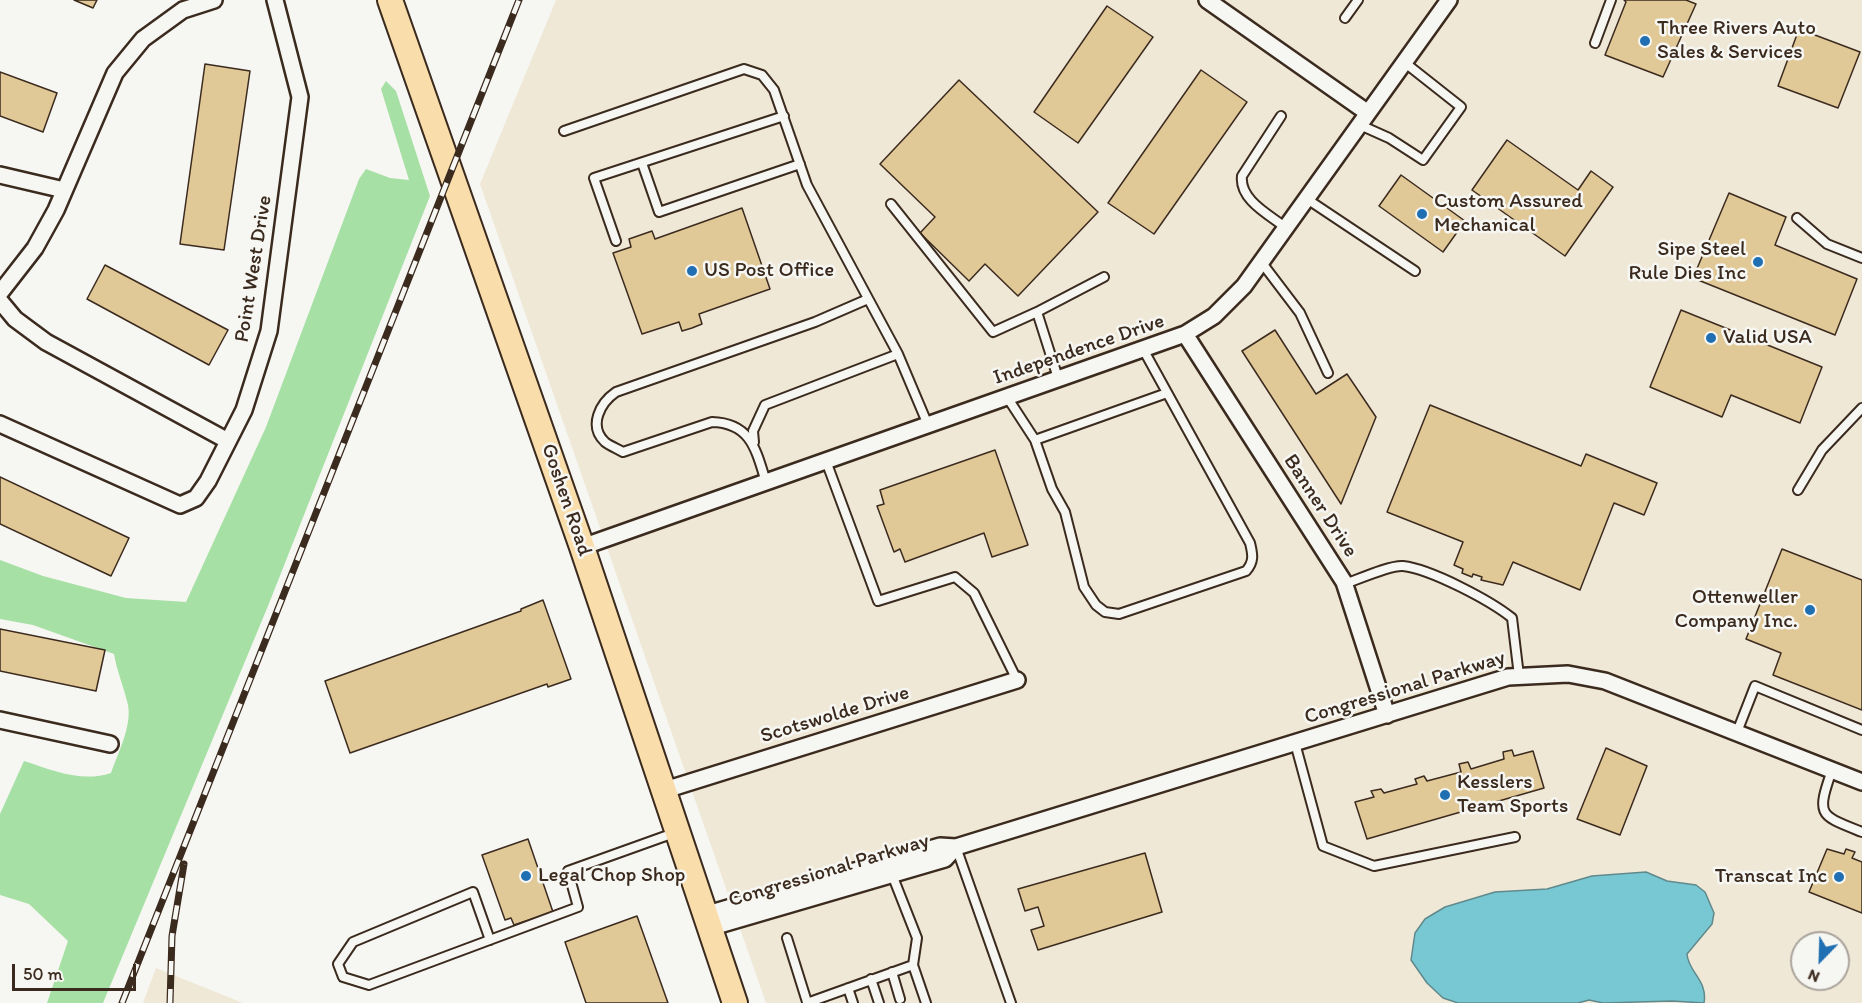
<!DOCTYPE html>
<style>
body{margin:0}
#map{position:relative;width:1862px;height:1003px;overflow:hidden;background:#f6f6f2;font-family:Itim,sans-serif}
canvas{display:block}
.north{position:absolute;left:1790px;top:931px;width:60px;height:60px;box-sizing:border-box;background:#f6f6f2;border:2px solid #aba49d;border-radius:50%;rotate:203deg;font-size:16px;font-weight:700;line-height:24px;text-align:center;color:#3b2a1e}
.north::after{content:'';display:block;margin:auto;width:21px;height:27px;background:#1f6fb2;clip-path:polygon(50% 0,100% 100%,50% 72%,0 100%)}
.scale{position:absolute;left:12px;top:964px;width:124px;height:27px;box-sizing:border-box;border:3px solid #3b2a1e;border-top:0;padding-left:8px;font-size:18px;line-height:21px;white-space:nowrap;color:#3b2a1e;-webkit-text-stroke:4px #f6f6f2;paint-order:stroke}
</style>
<div id="map">
<canvas width="1862" height="1003"></canvas>
<div class="north">N</div>
<div class="scale">50 m</div>
</div>
<script>
const g = document.querySelector('canvas').getContext('2d');
g.lineJoin = 'round';
function paint(path, color) { g.fillStyle = color; g.fill(path, 'evenodd'); }
function stroke(path, color, width, dash) { g.strokeStyle = color; g.lineWidth = width; g.lineCap = dash ? 'butt' : 'round'; g.setLineDash(dash || []); g.stroke(path); }
function label(font, color, halo, rows, align = 'center') {
  g.font = font + ' Itim,sans-serif'; g.lineWidth = 5; g.setLineDash([]); g.textBaseline = 'middle'; g.strokeStyle = halo; g.fillStyle = color; for (const [text, x, y, turn = 0] of rows) {
    g.save(); g.translate(x, y); g.rotate((+turn || 0) * Math.PI / 180); g.textAlign = isNaN(turn) ? turn : align; if (halo) g.strokeText(text, 0, 0); g.fillText(text, 0, 0); g.restore();
  }
}
paint(new Path2D(`
 M556,0H1862V1003H766L480,184ZM1802,943H1838V979H1802Z
 M156,968L243,1003H143Z`), '#f0e8d7');
paint(new Path2D(`
 M386,81L396,91L430,196L268,606L103,1003H47L68,941L29,904L0,895V814L24,761C52,770 81,783 111,773C118,753 132,726 128,705C124,687 117,672 114,654L33,625L0,619V560L43,576L126,598L186,602L266,427L359,179L366,169L390,178L409,180L381,89Z`), '#a7e0a5');
const water = new Path2D(`
 M1646,872L1667,881L1696,885L1705,892L1714,913L1712,924L1687,954C1688,972 1708,980 1704,1003L1672,1001L1603,1003L1589,1000L1578,1003H1458L1443,998L1427,983L1411,960L1415,933L1425,919L1445,907L1495,892L1547,889L1592,876Z`);
paint(water, '#78c8d4');
stroke(water, '#60898b', 1.5);
const building = new Path2D(`
 M74,0H97L93,8Z
 M1686,0L1696,4L1663,77L1605,55L1626,2L1624,0Z
 M1107,6L1153,37L1078,143L1034,112Z
 M1799,29L1860,52L1838,108L1778,86Z
 M205,64L250,71L224,250L180,244Z
 M1201,70L1247,102L1154,234L1108,203Z
 M0,72L57,93L43,132L0,116Z
 M959,80L1098,212L1018,296L985,264L969,281L920,233L935,217L880,164Z
 M1507,140L1578,190L1591,171L1613,187L1565,256L1472,190Z
 M1401,175L1465,221L1443,252L1379,206Z
 M1729,193L1786,217L1775,245L1857,279L1835,335L1693,278Z
 M742,208L770,289L699,314L702,324L692,328L682,331L679,322L642,334L613,253L631,247L629,239L652,231L655,239Z
 M105,265L228,330L209,365L87,299Z
 M1681,310L1822,367L1800,423L1731,395L1722,417L1650,387Z
 M1275,330L1316,394L1347,374L1376,417L1341,504L1242,351Z
 M1430,405L1581,466L1586,454L1657,483L1644,515L1614,503L1580,590L1513,562L1503,585L1481,580L1482,577L1473,574L1472,577L1462,573L1463,569L1454,565L1463,542L1387,512Z
 M995,450L1028,545L992,557L984,533L905,562L900,549L894,552L877,506L884,504L880,490Z
 M0,477L129,538L111,576L0,524Z
 M1782,549L1862,580V710L1773,675L1781,653L1746,639Z
 M543,600L571,679L548,687L547,684L350,753L325,681L521,611V609Z
 M0,629L105,650L96,691L0,671Z
 M1606,748L1647,766L1620,835L1577,819Z
 M1512,750L1514,756L1533,751L1544,788L1367,839L1355,802L1374,797L1371,791L1381,789L1384,793L1417,784L1415,779L1424,776L1427,781L1461,772L1459,764L1468,762L1471,769L1504,759L1503,752Z
 M528,839L553,912L514,925L511,918L505,920L482,855Z
 M1827,849L1844,854L1846,849L1855,852L1852,858L1862,862V913L1809,892Z
 M1145,853L1162,912L1038,950L1031,930L1044,926L1038,907L1025,911L1018,889Z
 M637,916L668,1003H586L565,942Z`);
paint(building, '#e1c897');
stroke(building, '#3b2a1e', 1.5);
const service = new Path2D(`
 M1345,18L1358,0
 M1595,43L1611,0
 M1281,116L1242,176C1239,200 1270,215 1286,228
 M1360,125L1389,138L1423,160L1461,107L1404,62
 M564,131L744,69L762,75L774,90L807,185L898,354L928,425
 M642,163L659,212L800,164
 M1307,199L1415,271
 M891,204L993,332L1037,312
 M1797,218L1827,244L1862,258
 M616,241L594,178L784,116
 M1262,263L1300,313L1328,373
 M1058,378L1037,312L1104,277
 M1007,397L1035,440L1052,489L1065,512L1084,587L1096,605L1105,612L1119,614L1246,571C1254,562 1253,555 1250,543L1143,349
 M1035,440L1167,393
 M754,442L753,431L765,405L898,354
 M826,461L878,601L955,577L974,593L1017,680
 M766,482C756,450 751,423 712,422L623,452C618,449 610,446 605,442C588,426 600,403 616,392L815,322L868,299
 M1798,490L1822,450L1862,408
 M1345,584C1359,579 1390,565 1403,566C1431,569 1491,601 1512,618L1519,676
 M1737,732L1755,686L1862,730
 M1295,743L1323,846L1374,866L1515,837
 M1832,770C1816,816 1819,815 1862,832
 M956,847L1011,1003
 M787,938L807,1002
 M490,940L473,892L353,942L338,964L343,977L369,985L578,907L568,871L674,833
 M913,965L926,1003
 M892,972L900,999
 M871,979L879,1003
 M848,988L853,1003
 M807,1003L913,965L917,938L891,872`);
const minor = new Path2D(`
 M1207,0L1368,113
 M0,175L64,190
 M0,293L35,248L56,210L115,73L143,39L183,10L214,0
 M0,301L15,319L46,342L228,441
 M1185,334L1344,582L1387,715
 M0,424L180,505L196,498L208,481L244,410L269,331L300,97L275,0
 M582,547L1185,334L1214,316L1244,286L1449,0
 M0,720L110,744
 M665,790L1017,680
 M704,915L940,846L956,847L1508,677L1568,674L1605,681L1862,782
 M709,928L945,859L956,847`);
const primary = new Path2D(`
 M390,0L582,547L735,1003`);
stroke(service, '#3b2a1e', 12);
stroke(minor, '#3b2a1e', 20);
stroke(primary, '#3b2a1e', 28);
stroke(service, '#f6f6f2', 8);
stroke(minor, '#f6f6f2', 15);
stroke(primary, '#f9deab', 24);
const rail = new Path2D(`
 M122,1003L519,0
 M170,1003L172,936L184,864`);
stroke(rail, '#3b2a1e', 7);
stroke(rail, '#f6f6f2', 4.5, [14]);
for (const [x, y, r, color] of [
 [1645,41,6,"#1f6fb2"],
 [1422,214,6,"#1f6fb2"],
 [1758,262,6,"#1f6fb2"],
 [692,271,6,"#1f6fb2"],
 [1711,338,6,"#1f6fb2"],
 [1810,610,6,"#1f6fb2"],
 [1445,795,6,"#1f6fb2"],
 [526,876,6,"#1f6fb2"],
 [1839,877,6,"#1f6fb2"]
]) { const dot = new Path2D(); dot.arc(x, y, r, 0, 2 * Math.PI); g.fillStyle = color; g.fill(dot); stroke(dot, '#f6f6f2', 2); }
label('21px', '#3b2a1e', '#f6f6f2', [
 ["Three Rivers Auto",1657,29],
 ["Sales & Services",1657,53],
 ["Custom Assured",1434,202],
 ["Mechanical",1434,226],
 ["Sipe Steel",1746,250,"right"],
 ["Rule Dies Inc",1746,274,"right"],
 ["US Post Office",704,271],
 ["Valid USA",1723,338],
 ["Ottenweller",1798,598,"right"],
 ["Company Inc.",1798,622,"right"],
 ["Kesslers",1457,783],
 ["Team Sports",1457,807],
 ["Legal Chop Shop",538,876],
 ["Transcat Inc",1827,877,"right"]
], 'left');
label('21px', '#3b2a1e', '#f6f6f2', [
 ["Point West Drive",254,269,-81],
 ["Independence Drive",1079,350,-19],
 ["Goshen Road",566,500,71],
 ["Banner Drive",1320,506,57],
 ["Congressional Parkway",1405,688,-17],
 ["Scotswolde Drive",835,715,-17],
 ["Congressional Parkway",829,871,-17]
]);
</script>
